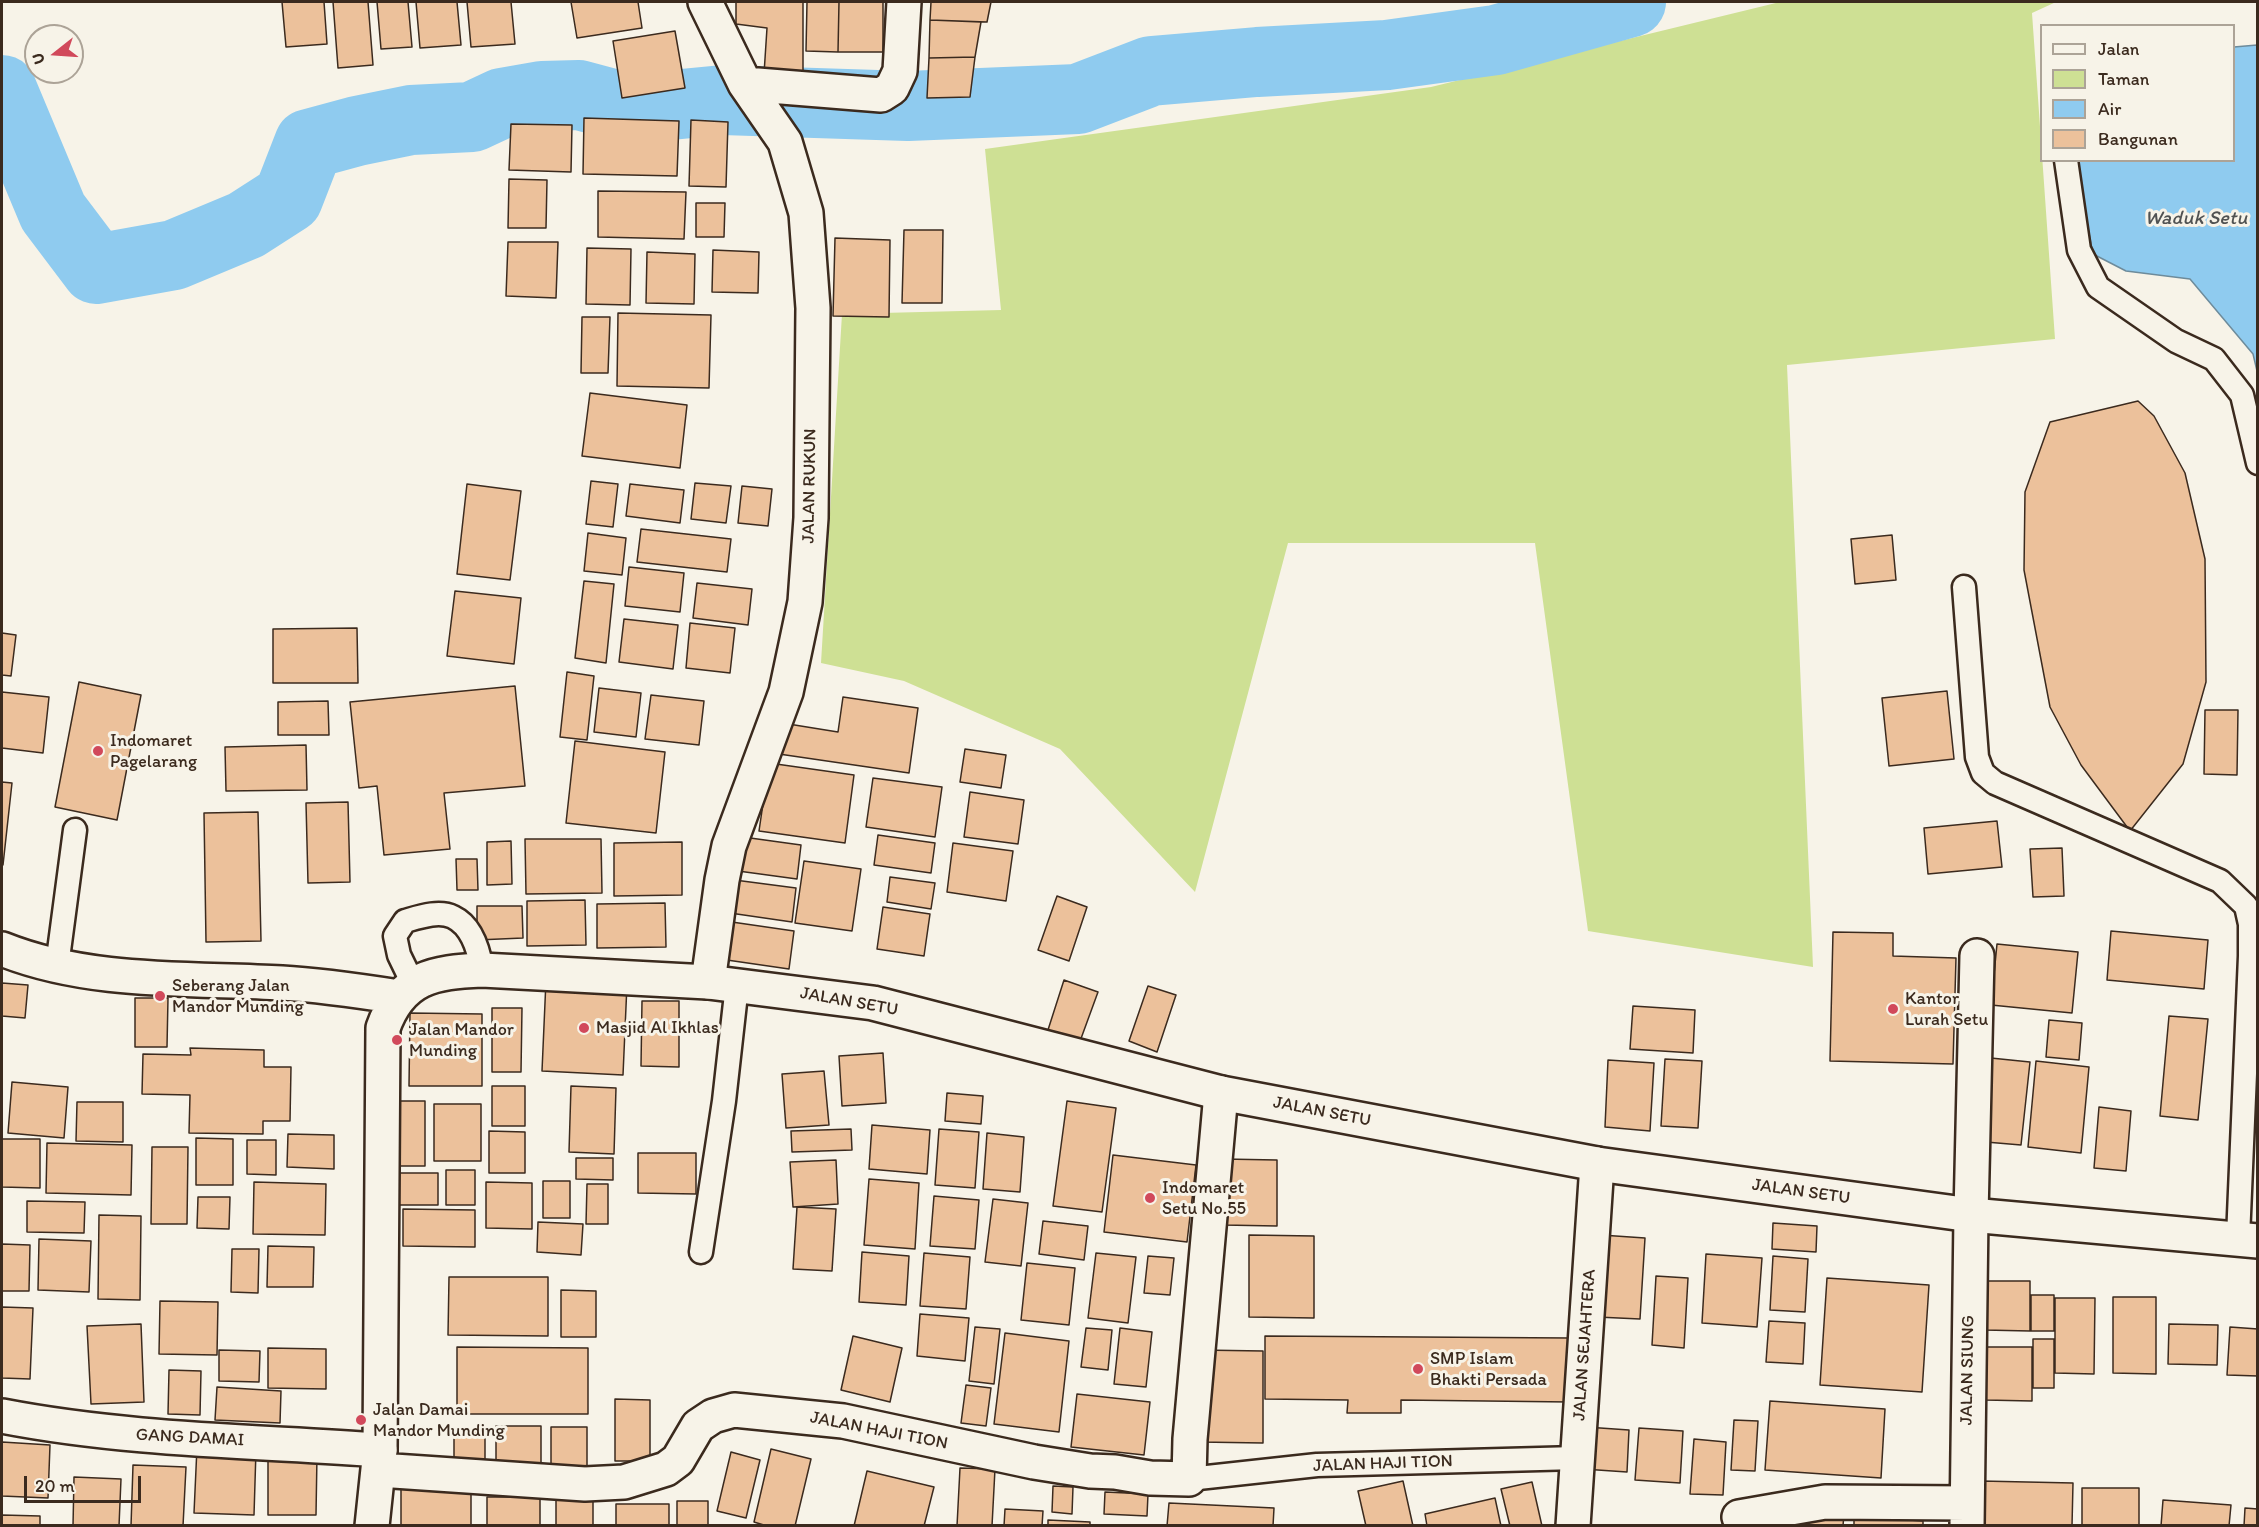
<!DOCTYPE html>
<style>
body{margin:0}
#map{position:relative;width:2259px;height:1527px;overflow:hidden;background:#f7f3e8;font-family:Itim,sans-serif}
canvas{display:block}
.frame{position:absolute;inset:0;border:3px solid #3b2a1e;pointer-events:none}
.legend{position:absolute;left:2040px;top:24px;width:195px;height:138px;box-sizing:border-box;background:#f7f3e8;border:2px solid #aca397;margin:0;padding:8px 10px;list-style:none;font-size:18px;color:#3b2a1e}
.legend li{display:flex;align-items:center;gap:12px;height:30px}
.legend b{width:30px;border:2px solid #aca397}
.north{position:absolute;left:24px;top:24px;width:60px;height:60px;box-sizing:border-box;background:#f7f3e8;border:2px solid #aca397;border-radius:50%;rotate:253deg;font-size:16px;font-weight:700;line-height:24px;text-align:center;color:#3b2a1e}
.north::after{content:'';display:block;margin:auto;width:21px;height:27px;background:#d1495b;clip-path:polygon(50% 0,100% 100%,50% 72%,0 100%)}
.scale{position:absolute;left:24px;top:1476px;width:117px;height:27px;box-sizing:border-box;border:3px solid #3b2a1e;border-top:0;padding-left:8px;font-size:18px;line-height:21px;white-space:nowrap;color:#3b2a1e;-webkit-text-stroke:4px #f7f3e8;paint-order:stroke}
</style>
<div id="map">
<canvas width="2259" height="1527"></canvas>
<div class="frame"></div>
<ul class="legend">
<li><b style="height:8px;background:#f7f3e8"></b>Jalan</li>
<li><b style="height:16px;background:#cee094"></b>Taman</li>
<li><b style="height:16px;background:#8fcbef"></b>Air</li>
<li><b style="height:16px;background:#ecc19b"></b>Bangunan</li>
</ul>
<div class="north">U</div>
<div class="scale">20 m</div>
</div>
<script>
const g = document.querySelector('canvas').getContext('2d');
g.lineJoin = 'round';
function paint(path, color) { g.fillStyle = color; g.fill(path, 'evenodd'); }
function stroke(path, color, width, dash) { g.strokeStyle = color; g.lineWidth = width; g.lineCap = dash ? 'butt' : 'round'; g.setLineDash(dash || []); g.stroke(path); }
function label(font, color, halo, rows, align = 'center') {
  g.font = font + ' Itim,sans-serif'; g.lineWidth = 6; g.setLineDash([]); g.textBaseline = 'middle'; g.strokeStyle = halo; g.fillStyle = color; for (const [text, x, y, turn = 0] of rows) {
    g.save(); g.translate(x, y); g.rotate((+turn || 0) * Math.PI / 180); g.textAlign = isNaN(turn) ? turn : align; if (halo) g.strokeText(text, 0, 0); g.fillText(text, 0, 0); g.restore();
  }
}
paint(new Path2D(`
 M1780,2H2056L2032,13L2055,339L1787,365L1813,967L1588,931L1535,543H1288L1195,892L1060,749L904,681L821,663L842,314L1001,310L985,149L1431,87Z`), '#cee094');
const water = new Path2D(`
 M2257,45V371L2253,354L2190,279L2126,271L2093,254L2075,161L2234,160V47Z`);
paint(water, '#8fcbef');
stroke(water, '#6d8b9b', 1.5);
stroke(new Path2D(`
 M2,90L53,212L96,269L174,255L246,225L288,198L309,144L357,131L411,120L472,117L502,103L542,96L579,95L620,106L671,105L723,100L908,106L1078,99L1151,71L1257,62L1387,55L1496,40L1631,2`), '#8fcbef', 70);
const building = new Path2D(`
 M282,2H324L327,44L286,47Z
 M333,2H368L373,65L338,68Z
 M377,2H408L412,47L381,49Z
 M416,2H457L461,45L420,48Z
 M467,2H511L515,44L471,47Z
 M571,2H638L642,28L577,38Z
 M736,2H803V75L764,74L767,28L736,24Z
 M807,2H839L838,52L806,51Z
 M839,2H883V52H838Z
 M931,2H991L987,22L930,20Z
 M930,20L981,22L975,57L929,58Z
 M675,31L685,88L622,98L613,41Z
 M975,57L970,97L927,98L929,58Z
 M584,118L679,121L677,176L583,174Z
 M691,120L728,122L726,187L689,186Z
 M511,124L572,125L571,172L509,170Z
 M509,179L547,180L546,228H508Z
 M598,191L686,192L684,239L598,237Z
 M696,203H725L724,237H696Z
 M904,230H943L942,303H902Z
 M835,238L890,240L889,317L833,316Z
 M508,242H558L556,298L506,296Z
 M587,248L631,249L630,305L586,304Z
 M713,250L759,252L758,293L712,292Z
 M647,252L695,254L694,304L646,303Z
 M618,313L711,315L709,388L617,386Z
 M582,317H610L608,373H581Z
 M590,393L687,405L680,468L582,456Z
 M2138,401L2154,416L2185,473L2205,559L2206,682L2183,764L2130,831L2081,765L2050,707L2024,570L2025,492L2050,422Z
 M591,481L618,484L613,527L586,524Z
 M695,483L731,486L726,523L691,519Z
 M467,484L521,491L510,580L457,574Z
 M630,484L684,490L680,523L626,516Z
 M742,486L772,489L768,526L738,523Z
 M641,529L731,539L727,572L637,562Z
 M588,533L626,538L622,575L584,571Z
 M1892,535L1896,580L1855,584L1851,539Z
 M629,567L684,573L680,612L625,606Z
 M584,581L614,584L606,663L575,658Z
 M697,583L752,589L748,625L693,618Z
 M455,591L521,598L514,664L447,656Z
 M624,619L678,625L673,669L619,662Z
 M690,623L735,628L730,673L686,668Z
 M357,628L358,683H273V629Z
 M2,633L16,635L11,676L2,675Z
 M567,672L594,676L587,740L560,737Z
 M79,682L141,695L117,820L55,807Z
 M515,686L525,786L444,793L450,849L384,855L377,786L359,788L350,702Z
 M599,688L641,693L636,737L594,732Z
 M1947,691L1954,759L1889,766L1882,698Z
 M2,692L49,697L43,753L2,748Z
 M651,695L704,701L699,745L645,739Z
 M843,697L918,708L909,773L772,753L776,722L838,732Z
 M328,701L329,735H278V702Z
 M2205,710H2238L2237,775L2204,774Z
 M575,741L665,752L656,833L566,823Z
 M306,745L307,790L226,791L225,747Z
 M965,749L1006,755L1001,788L960,782Z
 M769,763L854,775L845,843L759,831Z
 M873,778L942,787L935,837L866,827Z
 M2,782L12,783L3,865H2Z
 M970,792L1024,800L1018,844L964,837Z
 M348,802L350,882L308,883L306,803Z
 M258,812L261,941L206,942L204,813Z
 M1997,821L2002,867L1928,874L1924,828Z
 M878,835L935,843L931,873L874,865Z
 M743,837L801,845L797,879L738,871Z
 M525,839H601L602,893L526,894Z
 M511,841L512,884L487,885V842Z
 M682,842V895L614,896V843Z
 M953,843L1013,851L1006,901L947,892Z
 M2062,848L2064,896L2033,897L2030,849Z
 M456,859H477L478,890H457Z
 M804,861L861,869L852,931L795,923Z
 M890,877L935,883L931,909L887,902Z
 M727,879L796,888L792,922L723,912Z
 M1057,896L1087,907L1069,961L1038,950Z
 M585,900L586,945L527,946V901Z
 M665,903L666,947L597,948V904Z
 M477,906H522L523,938L477,940Z
 M883,907L930,914L924,956L877,949Z
 M718,920L794,931L789,969L713,958Z
 M2111,931L2208,940L2204,989L2107,980Z
 M1833,932L1893,933V956L1956,958L1953,1064L1830,1061Z
 M1997,944L2078,952L2072,1013L1991,1005Z
 M546,980L627,984L623,1075L542,1071Z
 M1064,980L1098,992L1079,1044L1047,1033Z
 M2,983L28,985L25,1018L2,1016Z
 M1148,986L1176,995L1157,1052L1129,1041Z
 M135,998H168L167,1047H135Z
 M642,1001H679V1067L641,1066Z
 M1633,1006L1695,1010L1693,1053L1630,1049Z
 M492,1008H522L521,1072H492Z
 M410,1013L482,1014V1086H409Z
 M2169,1016L2208,1019L2198,1120L2160,1116Z
 M2049,1020L2082,1023L2079,1060L2046,1057Z
 M190,1048L264,1050V1067H291L290,1121H263V1134L189,1133L190,1095L142,1094L143,1054L191,1055Z
 M883,1053L886,1103L842,1106L839,1056Z
 M1981,1057L2030,1062L2021,1145L1974,1141Z
 M1665,1059L1702,1061L1698,1128L1661,1126Z
 M1608,1060L1654,1063L1650,1131L1605,1127Z
 M2036,1061L2089,1067L2081,1153L2028,1147Z
 M824,1071L829,1125L786,1128L782,1074Z
 M12,1082L68,1087L64,1138L8,1133Z
 M492,1086H525V1126H492Z
 M571,1086L616,1088L614,1154L569,1152Z
 M947,1093L983,1096L981,1124L945,1121Z
 M389,1101H425V1166H389Z
 M1067,1101L1116,1108L1102,1212L1053,1206Z
 M77,1102H123V1142L76,1141Z
 M434,1104H481V1161H434Z
 M2099,1107L2131,1111L2126,1171L2094,1168Z
 M872,1125L930,1130L927,1174L869,1169Z
 M851,1129L852,1150L792,1152L791,1131Z
 M939,1129L979,1132L975,1188L935,1185Z
 M489,1131L525,1132V1173H489Z
 M987,1133L1024,1137L1020,1192L983,1189Z
 M288,1134L334,1135V1169L287,1167Z
 M196,1138L233,1139V1185H196Z
 M2,1139H40V1188L2,1187Z
 M247,1140H276V1175L247,1174Z
 M47,1143L132,1145L131,1195L46,1193Z
 M152,1147H188L187,1224H151Z
 M638,1153H696V1194L638,1193Z
 M1113,1155L1196,1165L1187,1242L1104,1232Z
 M576,1158H613V1180L576,1179Z
 M1223,1159L1277,1160V1226L1223,1225Z
 M836,1160L838,1204L793,1207L790,1162Z
 M446,1170H475V1205H446Z
 M395,1173H438V1205H395Z
 M869,1179L919,1183L915,1249L864,1245Z
 M543,1181H570V1218H543Z
 M254,1182L326,1184L325,1235L253,1234Z
 M486,1182L532,1183V1229L486,1228Z
 M587,1184H608V1224H586Z
 M934,1196L979,1200L975,1249L930,1246Z
 M198,1197H230L229,1229L197,1228Z
 M993,1199L1028,1203L1021,1266L985,1262Z
 M27,1201L85,1202L84,1233L27,1232Z
 M797,1207L836,1209L832,1271L793,1269Z
 M403,1209L475,1210V1247L403,1246Z
 M99,1215L141,1216L140,1300L98,1299Z
 M1043,1221L1088,1226L1084,1260L1039,1254Z
 M538,1222L583,1224L581,1255L537,1252Z
 M1773,1223L1817,1226L1816,1252L1772,1249Z
 M1249,1235L1314,1236V1318L1249,1317Z
 M1601,1235L1645,1238L1640,1319L1597,1317Z
 M39,1239L91,1241L89,1292L38,1290Z
 M2,1244L30,1245L29,1291H2Z
 M268,1246L314,1247L313,1287H267Z
 M232,1249H259L258,1293L231,1292Z
 M862,1252L909,1256L906,1305L859,1302Z
 M924,1253L970,1257L966,1309L920,1306Z
 M1096,1253L1136,1257L1128,1323L1088,1318Z
 M1706,1254L1762,1258L1757,1327L1702,1323Z
 M1148,1256L1174,1258L1170,1295L1144,1293Z
 M1773,1256L1808,1259L1805,1312L1770,1310Z
 M1027,1263L1075,1268L1069,1325L1021,1320Z
 M1656,1276L1688,1278L1684,1348L1652,1345Z
 M449,1277H548V1336L448,1335Z
 M1827,1278L1929,1285L1922,1392L1820,1385Z
 M1985,1281H2030V1331L1984,1330Z
 M561,1290L596,1291V1337H561Z
 M2031,1295H2054V1331H2031Z
 M2113,1297H2156V1374L2113,1373Z
 M2055,1298H2095L2094,1374L2055,1373Z
 M160,1301L218,1302L217,1355L159,1354Z
 M2,1307L33,1308L30,1379L2,1378Z
 M920,1314L969,1318L965,1361L917,1356Z
 M1769,1321L1805,1323L1803,1364L1766,1362Z
 M141,1324L144,1402L91,1404L87,1326Z
 M2169,1324L2218,1325L2217,1365L2168,1364Z
 M975,1327L1000,1329L994,1384L969,1381Z
 M2230,1327L2258,1329V1376L2227,1375Z
 M1086,1328L1112,1330L1108,1370L1081,1367Z
 M1120,1328L1152,1332L1146,1387L1114,1384Z
 M1005,1333L1069,1341L1059,1432L994,1424Z
 M853,1336L902,1348L890,1402L841,1390Z
 M1265,1336L1570,1338V1402L1401,1400V1413H1347L1348,1400L1265,1399Z
 M2033,1339H2054V1388H2033Z
 M457,1347L588,1348V1414H457Z
 M1985,1347H2032V1401L1985,1400Z
 M268,1348L326,1349V1389L268,1388Z
 M219,1350L260,1351L259,1382L219,1381Z
 M1200,1350L1263,1351V1443L1199,1442Z
 M169,1370L201,1371L200,1415L168,1414Z
 M966,1385L991,1388L986,1426L961,1423Z
 M217,1387L281,1391L280,1423L215,1420Z
 M1077,1394L1150,1402L1144,1455L1071,1447Z
 M615,1399L650,1400V1461H615Z
 M1770,1401L1885,1409L1881,1478L1765,1470Z
 M1734,1420L1758,1421L1755,1471L1731,1470Z
 M496,1426H541V1472L496,1471Z
 M551,1427H587V1478H551Z
 M1586,1427L1629,1430L1627,1472L1583,1469Z
 M454,1428H485V1470H454Z
 M1639,1428L1683,1431L1680,1483L1635,1480Z
 M1694,1439L1726,1442L1723,1495L1690,1494Z
 M2,1442L50,1445L48,1498L2,1496Z
 M197,1447L256,1450L254,1515L194,1513Z
 M771,1449L811,1459L795,1526H767L754,1522Z
 M731,1452L760,1460L746,1518L717,1511Z
 M268,1454L317,1455L316,1515H268Z
 M133,1465L186,1467L183,1526H131Z
 M960,1468L995,1469L992,1526H957Z
 M867,1471L934,1487L924,1526H854Z
 M74,1477L121,1479L119,1526H73Z
 M1403,1481L1413,1526H1366L1358,1491Z
 M1981,1481L2073,1483L2072,1526H1981Z
 M1532,1482L1542,1526H1510L1501,1489Z
 M1053,1486L1073,1487L1072,1514L1052,1512Z
 M401,1487L471,1488V1526H401Z
 M2082,1488H2139V1526H2082Z
 M1105,1492L1148,1494L1147,1516L1104,1514Z
 M487,1497H540V1526H487Z
 M1495,1498L1501,1526H1427L1425,1514Z
 M556,1499H593V1526H556Z
 M2163,1500L2231,1505L2229,1526H2161Z
 M677,1501H708V1526H677Z
 M1169,1503L1274,1508L1273,1526H1167Z
 M616,1504H669V1526H616Z
 M2245,1508L2258,1509V1526H2244Z
 M1005,1509L1043,1511L1042,1526H1004Z
 M1791,1509L1844,1513L1843,1526H1790Z
 M2,1515L40,1516V1526H2Z
 M1854,1516L1923,1521V1526H1854Z
 M1048,1520L1090,1522V1526H1048Z`);
paint(building, '#ecc19b');
stroke(building, '#3b2a1e', 1.5);
const lane = new Path2D(`
 M2066,160L2079,250L2098,287L2176,341L2214,359L2242,395L2258,463
 M1964,587L1977,757L1983,773L1995,783L2220,881L2246,906L2250,924V956L2238,1238
 M57,966L75,830
 M414,986L399,955L395,936L405,921C419,917 439,910 453,917C472,926 479,951 482,970
 M701,1252L724,1101L737,985
 M1189,1479L1317,1465L1577,1458`);
const street = new Path2D(`
 M705,2L745,84L785,142L806,213L813,308L811,518L805,602L786,692L729,846L722,880L708,982
 M745,84L881,95L892,88L900,71L904,2
 M2,1416C126,1440 253,1441 380,1450
 M379,1470L585,1484L624,1482L666,1469L678,1460L698,1426L713,1416L734,1410L843,1421L1034,1462L1090,1471L1115,1472L1150,1478L1189,1479L1190,1439L1221,1093
 M1739,1517L1825,1502L1967,1503
 M1573,1526L1597,1164
 M1967,1526L1971,1215L1977,956`);
const secondary = new Path2D(`
 M2,949C89,984 189,978 282,983C321,985 360,991 399,997
 M372,1526L380,1450L383,1028C401,977 434,972 482,970L708,982L873,1003L1221,1093L1597,1164L1971,1215L2258,1241`);
stroke(lane, '#3b2a1e', 27);
stroke(street, '#3b2a1e', 38);
stroke(secondary, '#3b2a1e', 38);
stroke(lane, '#f7f3e8', 22);
stroke(street, '#f7f3e8', 33);
stroke(secondary, '#f7f3e8', 33);
for (const [x, y, r, color] of [
 [98,751,6,"#d1495b"],
 [160,996,6,"#d1495b"],
 [1893,1009,6,"#d1495b"],
 [584,1028,6,"#d1495b"],
 [397,1040,6,"#d1495b"],
 [1150,1198,6,"#d1495b"],
 [1418,1369,6,"#d1495b"],
 [361,1420,6,"#d1495b"]
]) { const dot = new Path2D(); dot.arc(x, y, r, 0, 2 * Math.PI); g.fillStyle = color; g.fill(dot); stroke(dot, '#f7f3e8', 2); }
label('18px', '#3b2a1e', '#f7f3e8', [
 ["JALAN RUKUN",810,486,-89],
 ["JALAN SETU",849,1002,10],
 ["JALAN SETU",1322,1112,11],
 ["JALAN SETU",1801,1192,8],
 ["JALAN SEJAHTERA",1585,1345,-86],
 ["JALAN SIUNG",1968,1370,-89],
 ["JALAN HAJI TION",879,1431,11],
 ["GANG DAMAI",190,1438,3],
 ["JALAN HAJI TION",1383,1464,-2]
]);
label('18px', '#3b2a1e', '#f7f3e8', [
 ["Indomaret",110,741],
 ["Pagelarang",110,762],
 ["Seberang Jalan",172,986],
 ["Mandor Munding",172,1007],
 ["Kantor",1905,999],
 ["Lurah Setu",1905,1020],
 ["Masjid Al Ikhlas",596,1028],
 ["Jalan Mandor",409,1030],
 ["Munding",409,1051],
 ["Indomaret",1162,1188],
 ["Setu No.55",1162,1209],
 ["SMP Islam",1430,1359],
 ["Bhakti Persada",1430,1380],
 ["Jalan Damai",373,1410],
 ["Mandor Munding",373,1431]
], 'left');
label('italic 20px', '#505252', '#f7f3e8', [
 ["Waduk Setu",2196,219]
]);
</script>
